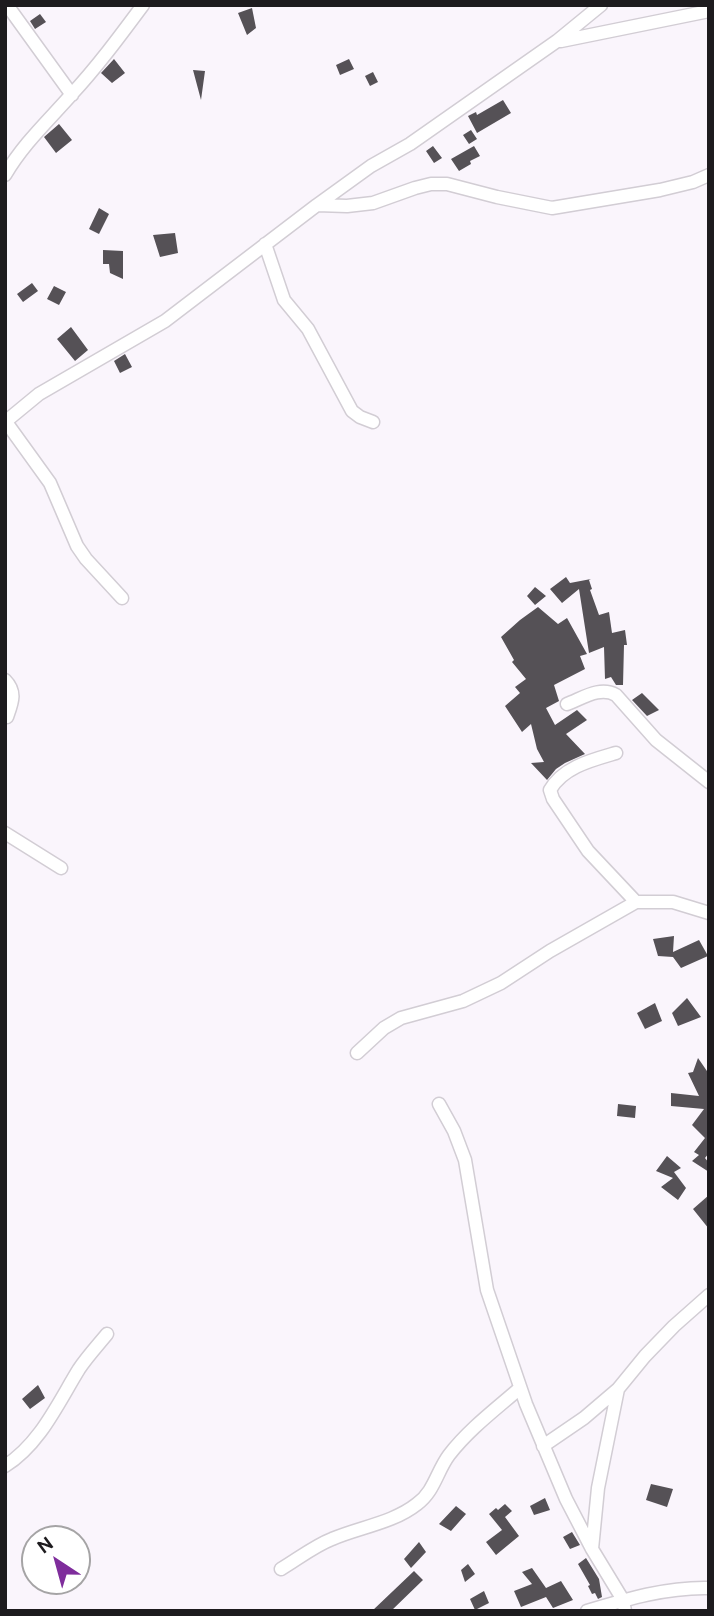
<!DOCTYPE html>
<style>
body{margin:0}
#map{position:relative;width:714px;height:1616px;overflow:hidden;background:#faf5fc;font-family:Ubuntu,sans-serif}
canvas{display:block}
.frame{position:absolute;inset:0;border:7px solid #1d1b1e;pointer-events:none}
.north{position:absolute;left:21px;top:1525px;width:70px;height:70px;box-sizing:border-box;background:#fff;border:2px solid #a5a4a5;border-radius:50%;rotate:324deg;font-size:19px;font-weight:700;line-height:28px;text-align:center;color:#1d1b1e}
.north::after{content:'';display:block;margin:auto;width:24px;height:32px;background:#7f2d9c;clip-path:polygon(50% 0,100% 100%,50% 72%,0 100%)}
</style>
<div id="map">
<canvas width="714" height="1616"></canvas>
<div class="frame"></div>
<div class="north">N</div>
</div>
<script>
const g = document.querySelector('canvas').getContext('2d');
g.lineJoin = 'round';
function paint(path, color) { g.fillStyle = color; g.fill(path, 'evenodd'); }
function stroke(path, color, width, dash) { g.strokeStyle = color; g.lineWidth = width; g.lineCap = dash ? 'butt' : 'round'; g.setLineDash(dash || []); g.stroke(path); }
paint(new Path2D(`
 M252,8L256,28L247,35L238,13Z
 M40,14L46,22L35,29L30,21Z
 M114,59L125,73L112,83L101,73Z
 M349,59L354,69L340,75L336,65Z
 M193,70L205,71L201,100Z
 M373,72L378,82L370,86L365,76Z
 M503,100L511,113L477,133L468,116L476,112L477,115Z
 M59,124L72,140L56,153L44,137Z
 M471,130L477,139L469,144L463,135Z
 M433,146L442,158L434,163L426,151Z
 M474,146L480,156L470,161L471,164L459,171L451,159Z
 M99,208L109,214L99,234L89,229Z
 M175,233L178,253L160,257L153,235Z
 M103,250L123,251V279L110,273L109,264H103Z
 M32,283L38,291L23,302L17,294Z
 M54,286L66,292L59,305L47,299Z
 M71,327L88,350L75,361L57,339Z
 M125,354L132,367L120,373L114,361Z
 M566,577L570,583L591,579L589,580L592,589L590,590L599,615L609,612L612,633L625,630L627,645H624L623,685H616L611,677L605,679L604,647L589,653L579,589L562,603L550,589Z
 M535,587L546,596L535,605L527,596Z
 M538,607L558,624L567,618L587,654L580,656L585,669L554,685L559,701L546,708L555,725L577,710L587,720L566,734L585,754L565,763L556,769L547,780L531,763L544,762L537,749L531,724L522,732L505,706L520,693L515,687L526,679L512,662L514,660L501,637L520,620Z
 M642,693L659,710L647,716L632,700Z
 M674,936L673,952L699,940L708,956L681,968L673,957L658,956L653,939Z
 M687,998L701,1017L678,1026L672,1013Z
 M655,1003L662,1021L645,1029L637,1013Z
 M698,1058L709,1074V1153L705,1158L709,1163V1172L692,1161L699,1155L694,1152L705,1138L692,1125L704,1109L671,1106V1093L699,1096L688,1073L693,1072Z
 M618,1104L636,1106L635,1118L617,1116Z
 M667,1156L681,1168L674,1172L686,1188L678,1200L661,1187L673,1178L656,1171Z
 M709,1195V1229L693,1209Z
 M38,1385L45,1398L30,1409L22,1399Z
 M651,1484L673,1489L667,1507L646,1500Z
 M545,1498L550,1510L534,1515L530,1506Z
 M505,1504L512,1511L505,1517L519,1536L496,1555L486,1542L502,1530L489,1514L496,1508L498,1510Z
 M456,1506L466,1514L451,1531L439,1524Z
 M572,1532L580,1545L570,1549L563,1537Z
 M419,1542L426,1552L411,1568L404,1559Z
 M586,1558L599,1579L602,1597L598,1599L595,1593L592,1594L588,1586L590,1585L578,1564Z
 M468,1564L475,1574L465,1582L461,1570Z
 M532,1568L546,1588L561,1581L573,1600L553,1608L546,1597L521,1607L514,1591L532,1584L522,1572Z
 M414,1571L423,1580L391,1611H372Z
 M484,1591L489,1603L475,1610L470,1599Z`), '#555156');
const street = new Path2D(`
 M7,5L72,95
 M561,41L709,11
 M5,175C23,144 48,121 71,95C97,67 120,36 143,5
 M317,205L347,206L373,203L415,188L431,184H447L497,197L552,208L660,190L693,182L709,175
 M265,244L284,300L308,329L352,411L360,417L373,422
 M5,422L39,394L165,321L317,205L371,166L410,144L557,41L601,5
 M6,422L50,483L77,546L86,559L122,598
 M5,680C17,692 12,703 7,717
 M567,704C583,698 600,686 616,695L656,740L709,782
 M616,753C592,760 563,767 550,790L553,799L588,851L636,902
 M5,833L61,868
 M357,1053L384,1028L401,1018L463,1001L501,983L550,951L636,902H673L709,913
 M439,1104L454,1131L465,1160L487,1290L526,1404L566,1499L592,1549L623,1600L625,1611
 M543,1446L584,1418L618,1389L645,1356L674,1326L709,1295
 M5,1466C40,1444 58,1403 79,1369C87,1357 98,1345 107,1334
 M592,1549L598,1488L618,1389
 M281,1569C298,1559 314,1546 332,1539C360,1527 393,1523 417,1504C434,1492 437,1471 449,1455C469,1429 496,1409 520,1388
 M587,1611C627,1599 667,1587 709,1588`);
stroke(street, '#d2cdd4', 15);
stroke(street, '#fff', 12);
</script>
